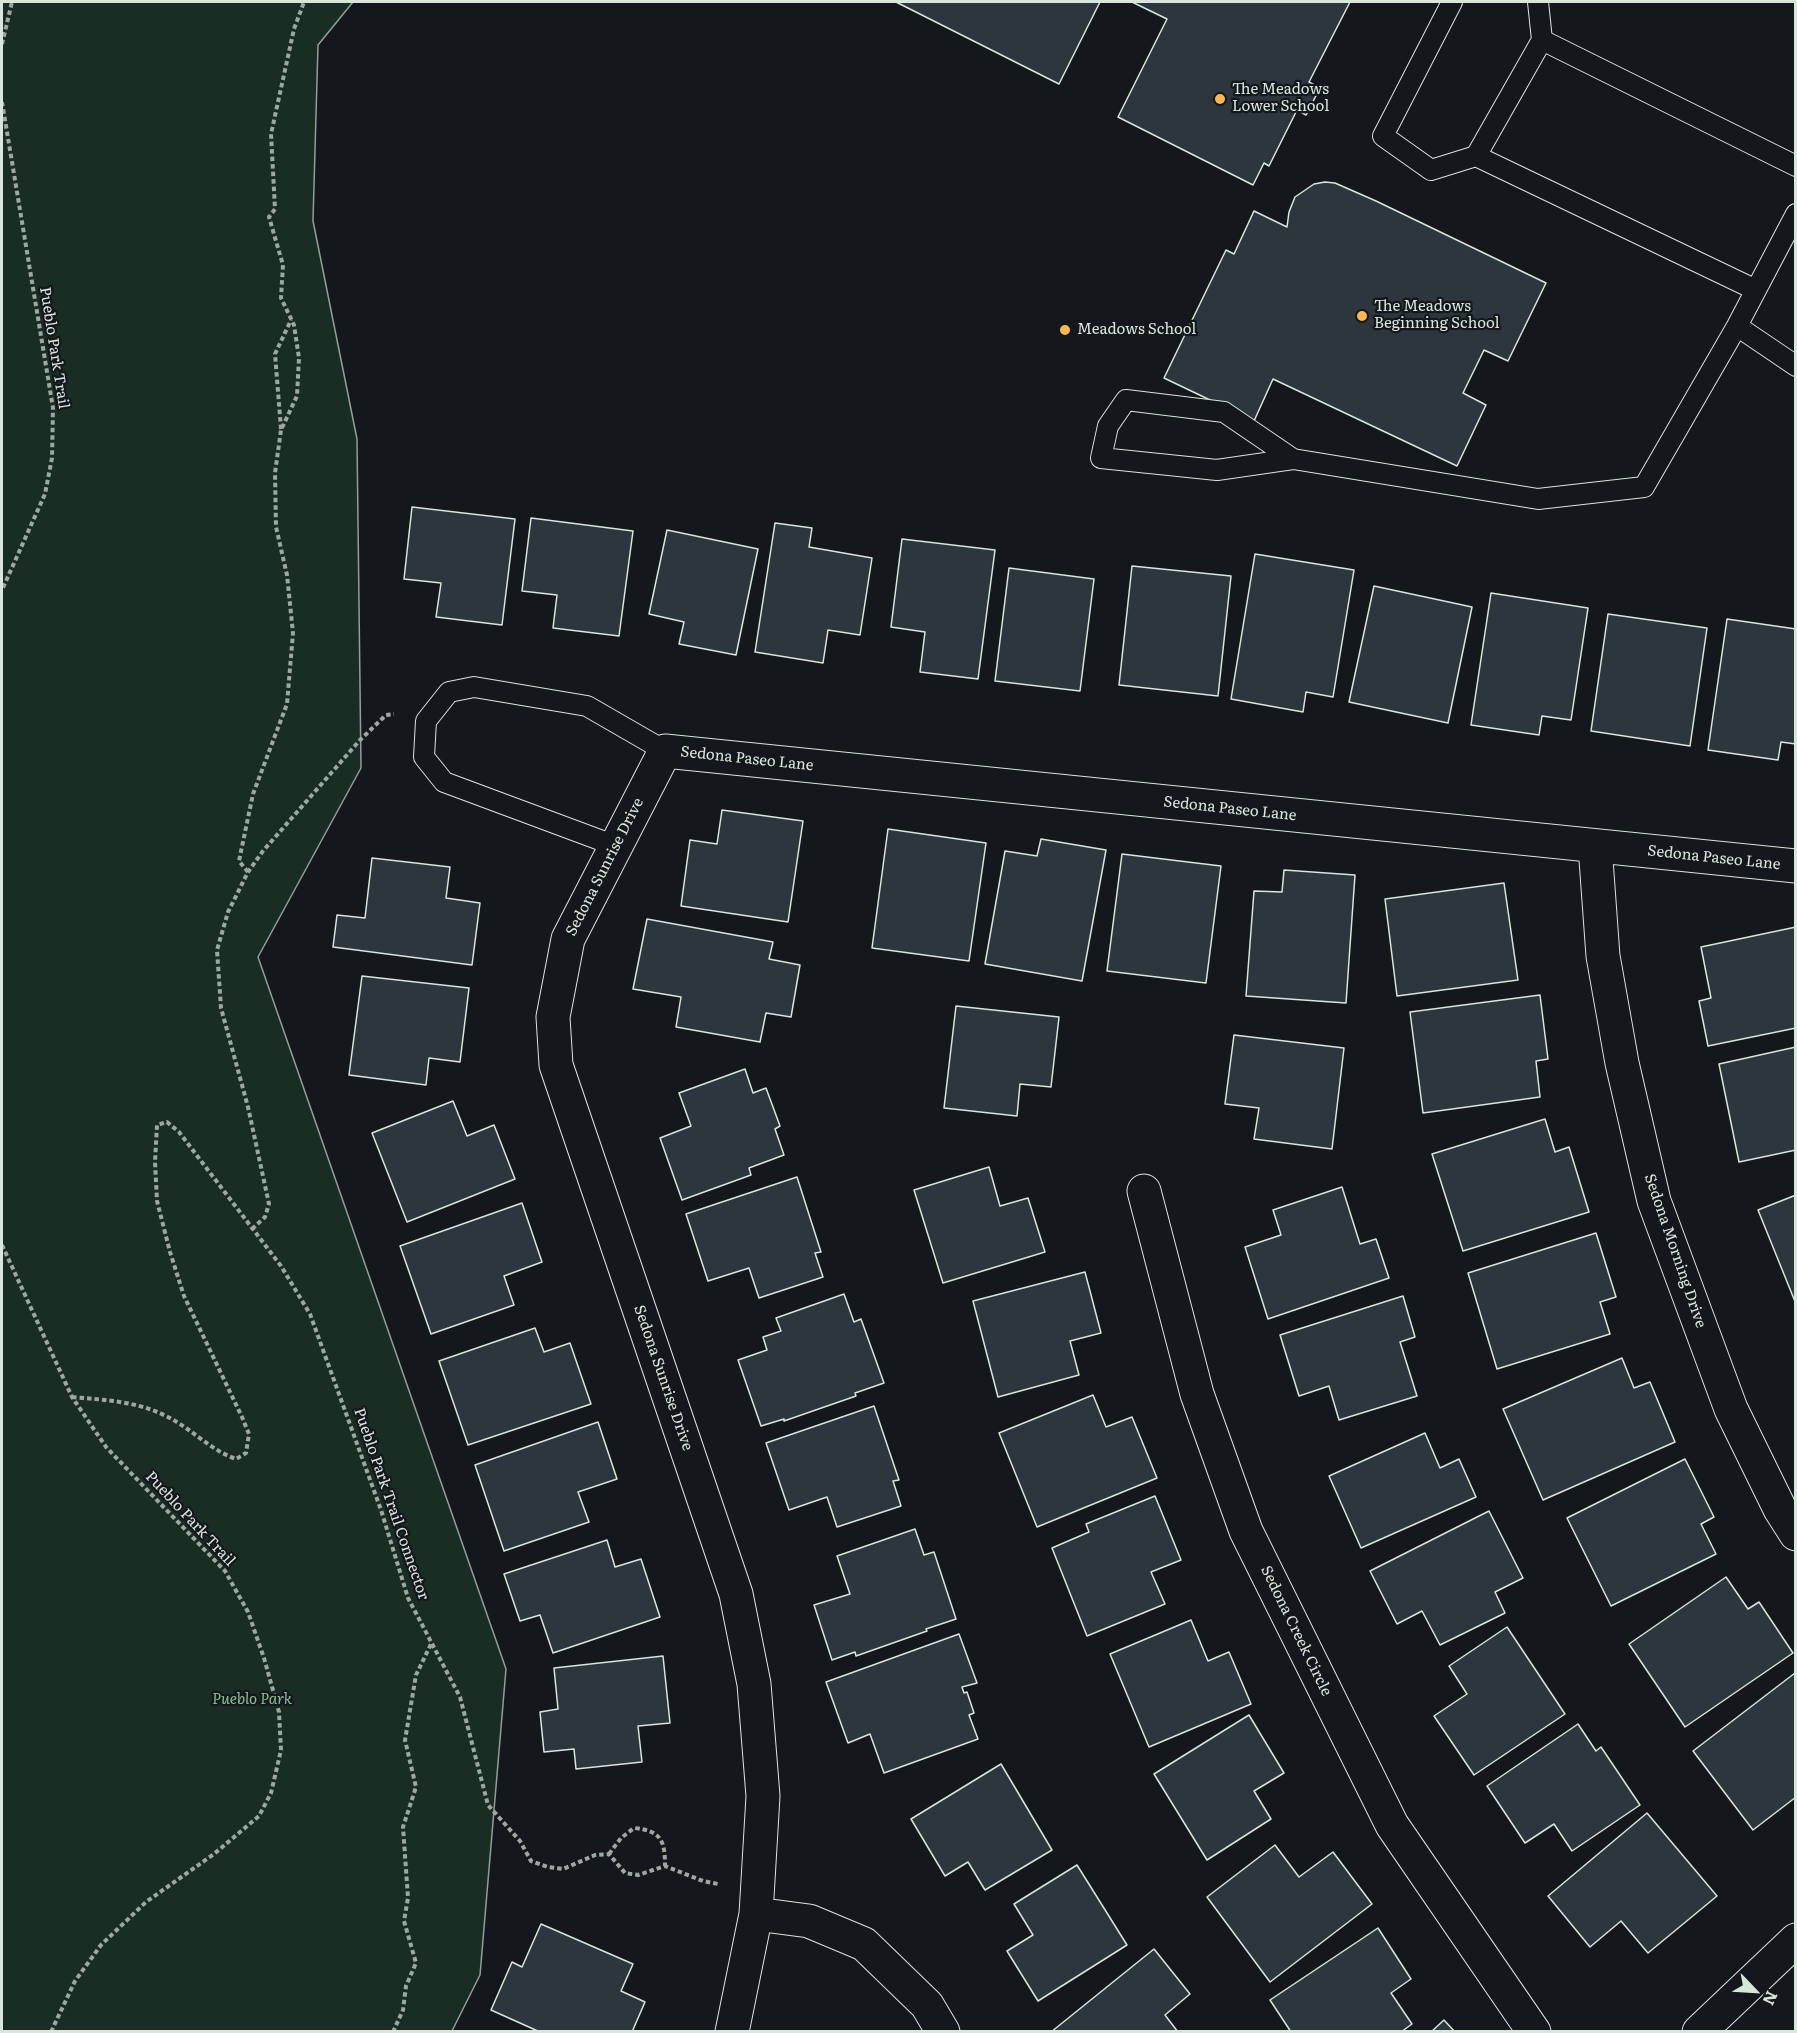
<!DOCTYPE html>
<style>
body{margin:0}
#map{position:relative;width:1797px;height:2033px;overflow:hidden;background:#14181c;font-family:Literata,serif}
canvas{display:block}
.frame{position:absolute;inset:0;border:3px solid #d8e6dc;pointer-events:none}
.north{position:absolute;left:1725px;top:1961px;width:60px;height:60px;-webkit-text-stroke:4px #14181c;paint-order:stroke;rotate:115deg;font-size:16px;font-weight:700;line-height:24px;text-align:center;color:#d8e6dc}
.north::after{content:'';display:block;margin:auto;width:21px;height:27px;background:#d8e6dc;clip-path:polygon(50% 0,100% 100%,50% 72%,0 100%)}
</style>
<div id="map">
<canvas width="1797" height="2033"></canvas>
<div class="frame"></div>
<div class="north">N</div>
</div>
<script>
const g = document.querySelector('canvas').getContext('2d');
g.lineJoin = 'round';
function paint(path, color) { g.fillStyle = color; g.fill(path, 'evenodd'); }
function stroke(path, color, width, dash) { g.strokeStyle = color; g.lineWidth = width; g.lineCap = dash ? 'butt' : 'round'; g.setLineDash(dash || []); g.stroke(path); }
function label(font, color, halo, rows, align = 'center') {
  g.font = font + ' Literata,serif'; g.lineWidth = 4.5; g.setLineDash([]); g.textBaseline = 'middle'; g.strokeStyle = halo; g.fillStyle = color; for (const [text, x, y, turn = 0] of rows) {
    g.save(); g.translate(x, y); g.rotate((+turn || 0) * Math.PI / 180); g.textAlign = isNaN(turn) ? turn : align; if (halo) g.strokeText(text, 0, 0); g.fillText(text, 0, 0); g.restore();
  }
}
const green = new Path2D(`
 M2,2H353L318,45L313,221L357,439L361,768L258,957L506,1669L480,1975L452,2031H2Z`);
paint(green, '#1a2d24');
stroke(green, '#939e99', 1.5);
const building = new Path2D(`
 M896,2H1100L1059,84Z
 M1132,2H1350L1309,82L1320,88L1306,115L1297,110L1269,166L1264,163L1253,185L1118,117L1167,19Z
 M1325,182L1335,183L1376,201L1546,283L1508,361L1484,350L1463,393L1486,405L1457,466L1273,379L1254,421L1164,378L1226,250L1234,254L1254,211L1287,227L1289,212L1295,197L1314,184Z
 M412,507L515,519L502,625L436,617L441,583L404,579Z
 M531,518L633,531L619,636L553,628L557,595L522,591Z
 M775,523L812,528L809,547L872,558L860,635L828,630L823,663L755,652Z
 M667,530L758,549L736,655L679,644L684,622L649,614Z
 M902,539L995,550L978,679L920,672L925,632L891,627Z
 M1255,554L1354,570L1333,697L1306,692L1303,712L1231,699Z
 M1132,566L1231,576L1218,696L1119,685Z
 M1009,568L1094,579L1080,691L995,681Z
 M1374,586L1472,607L1448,723L1349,702Z
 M1491,593L1588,608L1571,720L1542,716L1539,735L1471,725Z
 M1608,614L1707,628L1690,746L1591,731Z
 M1727,619L1796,629V744L1781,742L1778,760L1708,750Z
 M722,810L803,821L788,922L681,906L690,840L717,844Z
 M888,829L986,843L969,961L872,948Z
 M1041,839L1106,850L1082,981L985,964L1005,851L1037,856Z
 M1122,854L1221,866L1206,983L1107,971Z
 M372,858L450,867L446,898L480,903L472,965L333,947L337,915L365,918Z
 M1284,870L1355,875L1346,1003L1246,996L1254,891L1282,892Z
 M1504,883L1518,980L1397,996L1385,899Z
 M647,919L773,942L769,959L800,965L791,1017L766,1013L760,1042L676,1027L681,997L633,989Z
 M1796,927V1028L1708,1046L1699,1001L1711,998L1701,947Z
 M362,976L469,988L460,1062L429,1058L426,1085L349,1075Z
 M1540,995L1548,1059L1536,1061L1540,1097L1423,1113L1410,1012Z
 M956,1006L1059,1017L1051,1087L1020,1084L1017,1116L944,1108Z
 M1234,1035L1344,1048L1332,1149L1254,1139L1259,1108L1225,1104Z
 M1796,1047V1150L1739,1162L1719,1064Z
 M745,1069L753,1093L766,1088L780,1126L775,1129L784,1155L749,1168L751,1175L682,1200L660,1138L691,1126L679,1093Z
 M453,1101L467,1136L494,1125L515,1179L407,1222L372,1133Z
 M1545,1119L1555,1152L1569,1147L1589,1212L1463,1251L1432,1154Z
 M989,1167L1000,1206L1028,1198L1045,1252L943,1283L914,1190Z
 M797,1177L821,1252L815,1253L823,1277L759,1298L749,1268L708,1281L686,1214Z
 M1342,1187L1360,1244L1376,1239L1389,1278L1268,1319L1245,1247L1281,1235L1273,1210Z
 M1796,1195V1304L1758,1210Z
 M522,1203L542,1262L504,1276L514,1305L431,1334L400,1246Z
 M1596,1233L1616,1297L1600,1302L1610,1334L1497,1369L1468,1273Z
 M1085,1272L1101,1333L1070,1341L1079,1375L998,1397L973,1301Z
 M844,1294L854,1322L861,1319L884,1383L855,1393L856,1396L784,1421V1419L761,1426L738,1360L767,1350L763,1337L781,1331L776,1318Z
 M1403,1296L1415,1337L1400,1342L1417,1396L1339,1420L1329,1386L1299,1396L1280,1335Z
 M535,1328L544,1352L570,1343L591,1404L468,1445L439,1361Z
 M1622,1358L1634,1388L1650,1382L1675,1442L1543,1500L1503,1409Z
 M1093,1395L1106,1427L1132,1417L1157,1478L1037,1527L999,1433Z
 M874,1406L899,1480L893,1481L901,1506L837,1527L827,1497L789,1510L766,1443Z
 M598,1422L617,1479L578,1492L589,1522L504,1551L475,1465Z
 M1425,1433L1440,1468L1459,1459L1476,1497L1361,1548L1329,1476Z
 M1685,1459L1714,1517L1701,1524L1716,1554L1611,1606L1567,1518Z
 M1155,1496L1181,1560L1151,1572L1165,1604L1087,1636L1052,1548L1089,1532L1086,1524Z
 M1489,1511L1523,1578L1495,1592L1505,1613L1440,1645L1422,1611L1397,1624L1370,1571Z
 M915,1529L924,1555L934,1552L956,1619L926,1629L927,1631L856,1656L855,1652L832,1660L814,1605L850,1594L837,1556Z
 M607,1540L615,1567L641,1559L660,1617L553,1653L540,1615L520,1621L504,1574Z
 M1726,1577L1748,1609L1759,1602L1793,1653L1685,1727L1629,1644Z
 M1191,1620L1208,1661L1229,1652L1251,1704L1149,1747L1110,1654Z
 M1507,1627L1565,1714L1474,1775L1434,1716L1467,1694L1449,1666Z
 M959,1634L977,1683L962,1687L964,1693L967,1692L974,1713L969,1715L978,1739L884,1773L870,1734L848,1743L826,1682Z
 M663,1656L670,1723L638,1726L642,1762L576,1769L574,1749L544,1752L540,1712L558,1709L554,1668Z
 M1795,1673L1796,1797L1753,1830L1693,1751Z
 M1249,1715L1284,1773L1254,1791L1271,1819L1207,1860L1154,1774Z
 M1578,1724L1596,1751L1601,1747L1640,1805L1572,1851L1554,1824L1525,1843L1487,1786Z
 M1001,1764L1052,1850L985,1890L968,1862L945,1876L911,1819Z
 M1647,1813L1717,1896L1648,1953L1621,1921L1590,1947L1548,1896Z
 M1275,1845L1299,1877L1333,1852L1372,1904L1270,1982L1207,1897Z
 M1077,1865L1127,1945L1038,2001L1007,1951L1033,1935L1014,1904Z
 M541,1924L633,1964L621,1991L645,2002L632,2032H540L491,2010L512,1962L522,1967Z
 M1378,1928L1411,1979L1391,1993L1412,2024L1401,2032H1291L1270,2000Z
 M1154,1949L1190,1994L1165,2015L1178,2032H1051Z
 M1444,2020L1455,2032H1431Z`);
paint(building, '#2c363c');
stroke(building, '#d8e6dc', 1.5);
const lane = new Path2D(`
 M1452,2L1383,136L1431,170L1476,156L1756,290
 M1538,2L1542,40L1796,166
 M1476,156L1542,40
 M1737,326L1796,366
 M1293,459L1224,412L1126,400L1108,426L1101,458L1217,470L1293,459L1538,499L1644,487L1737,326L1796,214
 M616,846L444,782L424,757L426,721L449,692L474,687L587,706L665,751`);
const street = new Path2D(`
 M1595,846L1603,956L1622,1063L1654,1201L1731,1409L1780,1509L1796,1534
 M1144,1191L1197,1394L1246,1531L1392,1825L1534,2032
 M756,1914L809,1921L864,1944L927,2005L943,2032
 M732,2032L756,1914L763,1796L754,1684L736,1594L556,1065L553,1017L568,939L665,751L1796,866
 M1699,2032L1796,1940`);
stroke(lane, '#d8e6dc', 22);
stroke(street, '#d8e6dc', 35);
stroke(new Path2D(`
 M2,44L12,2
 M2,102L53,408L52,458L45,494L2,590
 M281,429L275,354L291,320
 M248,872L239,861L253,794L287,704L293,633L287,575L276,527L275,473L281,430L297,396L299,358L294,325L281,298L283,265L269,217L275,209L271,134L294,29L304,2
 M252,1229L265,1217L269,1204L248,1107L221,1008L217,950L228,912L248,872L263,851L360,740L386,715L394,714
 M2,1245L72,1397L106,1447L225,1571L248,1612L264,1658L279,1712L281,1750L271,1793L259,1816L214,1854L146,1902L101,1945L75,1981L51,2032
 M72,1397C105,1400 136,1401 166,1416C191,1428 210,1450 236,1459L246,1453L249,1434L242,1417L184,1296L170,1252L157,1201L155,1162L157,1125L167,1122L179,1132L281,1266L310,1314L381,1510L408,1598L460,1697L488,1805L520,1841L531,1861L548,1867L563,1869L595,1855L609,1854L625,1873L638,1875L665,1866L703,1881L718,1884
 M609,1854L621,1838L634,1828C661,1831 665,1840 665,1866
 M393,2032L403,2010L406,1986L416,1963L404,1921L408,1898L403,1827L416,1787L405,1740L416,1675L431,1644`), '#9da8a2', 4, [4.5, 3]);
stroke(lane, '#14181c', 20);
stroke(street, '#14181c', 33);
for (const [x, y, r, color] of [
 [1220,99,6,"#ffb74d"],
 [1362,316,6,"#ffb74d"],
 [1065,330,6,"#ffb74d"]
]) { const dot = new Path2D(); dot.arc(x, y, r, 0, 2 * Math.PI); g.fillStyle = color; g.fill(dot); stroke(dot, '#14181c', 2); }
label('15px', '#d8e6dc', '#14181c', [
 ["The Meadows",1232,90],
 ["Lower School",1232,107],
 ["The Meadows",1374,307],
 ["Beginning School",1374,324],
 ["Meadows School",1077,330]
], 'left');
label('15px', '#d8e6dc', '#14181c', [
 ["Pueblo Park Trail",54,348,81],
 ["Sedona Paseo Lane",747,759,6],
 ["Sedona Paseo Lane",1230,809,6],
 ["Sedona Paseo Lane",1714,858,6],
 ["Sedona Sunrise Drive",605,867,-63],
 ["Sedona Morning Drive",1675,1251,71],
 ["Sedona Sunrise Drive",663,1378,71],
 ["Pueblo Park Trail Connector",391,1504,71],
 ["Pueblo Park Trail",190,1519,47],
 ["Sedona Creek Circle",1296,1631,64]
]);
label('italic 15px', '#8ac095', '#14181c', [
 ["Pueblo Park",252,1700]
]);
</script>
